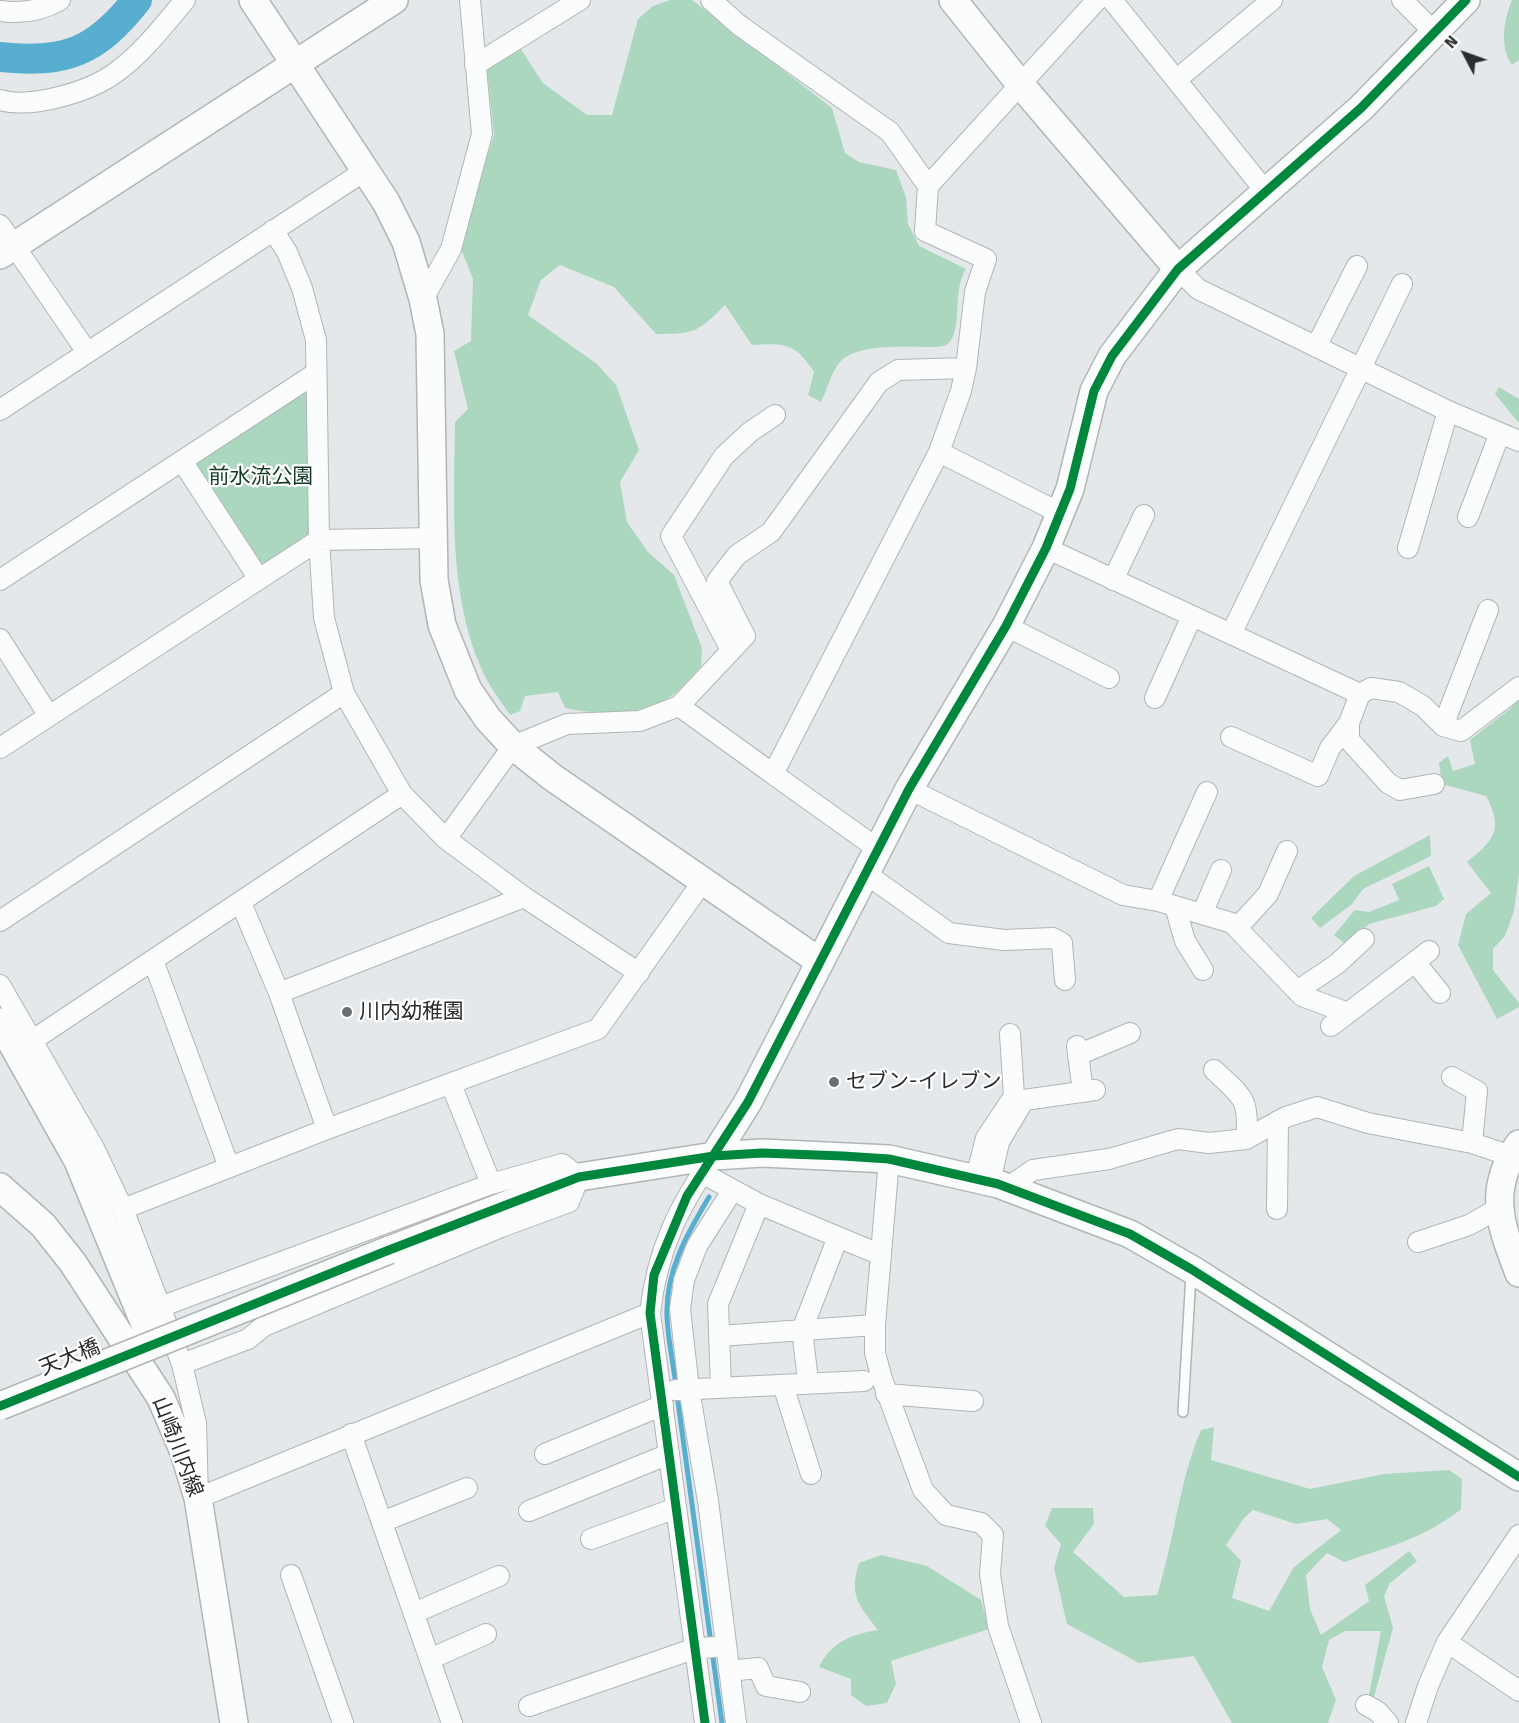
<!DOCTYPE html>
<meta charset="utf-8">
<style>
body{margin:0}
#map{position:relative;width:1519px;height:1723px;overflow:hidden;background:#e5e8eb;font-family:"Fira Sans",sans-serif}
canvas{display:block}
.north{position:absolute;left:1435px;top:24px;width:60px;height:60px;-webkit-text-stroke:4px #fff;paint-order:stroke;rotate:311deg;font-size:16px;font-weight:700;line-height:24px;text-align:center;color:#2b2d30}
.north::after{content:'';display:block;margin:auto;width:21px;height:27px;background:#2b2d30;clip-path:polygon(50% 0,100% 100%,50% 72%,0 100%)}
</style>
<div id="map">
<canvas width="1519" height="1723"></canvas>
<div class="north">N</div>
</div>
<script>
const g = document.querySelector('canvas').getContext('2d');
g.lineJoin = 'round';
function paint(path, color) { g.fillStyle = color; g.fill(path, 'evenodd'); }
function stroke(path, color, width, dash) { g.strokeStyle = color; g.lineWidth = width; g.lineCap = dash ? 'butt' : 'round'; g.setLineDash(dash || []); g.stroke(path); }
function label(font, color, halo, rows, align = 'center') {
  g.font = font + ' "Fira Sans","Noto Sans JP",sans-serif'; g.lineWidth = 4.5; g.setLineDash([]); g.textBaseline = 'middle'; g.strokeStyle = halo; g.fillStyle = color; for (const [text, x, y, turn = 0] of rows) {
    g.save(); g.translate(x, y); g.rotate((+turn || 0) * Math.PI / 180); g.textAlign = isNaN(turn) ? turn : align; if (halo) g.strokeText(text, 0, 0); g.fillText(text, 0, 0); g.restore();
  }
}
paint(new Path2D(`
 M670,0H692L832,108L845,153L859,162L896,170L906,197L908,224L919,246L966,269C951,293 964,327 948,344C938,353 866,337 841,361C832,370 827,390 821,402L808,395L814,372C796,343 784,343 752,345L725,305C698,332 695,334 656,334L614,287L560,265L541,280L528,315L597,364L616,385L639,450L620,482L627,522L648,552L674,575L702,648L701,666C694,674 687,682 679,690C650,716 601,716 565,708L558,692L525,696L520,711L510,715C500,700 488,685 481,668C448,591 454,503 455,422L468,409L454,351L471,341L473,279L459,244L494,135L487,68L520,48L543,83L587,115H612L638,19L653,6Z
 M1512,0H1519V60L1512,65C1499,47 1504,19 1512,0Z
 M1499,387L1519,399V423L1495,394Z
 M301,391L311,396L312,530C304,546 274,565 256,563L195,467L196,460Z
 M1519,697V873L1514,911L1505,936L1493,949V970L1519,1003V1007L1497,1019L1458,945L1466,914L1491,893L1467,862C1494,840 1504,830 1486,796L1442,784L1439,763L1448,756L1453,771L1475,764L1470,740L1511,708Z
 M1430,835L1431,856L1363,889L1351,905L1320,928L1311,918L1354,876Z
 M1429,866L1444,899L1436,906L1369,924L1347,945L1334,935L1355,910L1369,912L1399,900L1392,884Z
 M1214,1427L1211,1460L1310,1489L1384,1474L1449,1470L1462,1479L1461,1509C1427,1537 1386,1548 1344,1562L1327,1553L1306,1575L1310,1609L1321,1635L1369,1601L1365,1585L1409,1551L1417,1561L1390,1583L1384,1596L1393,1628L1374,1697L1369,1695L1381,1631H1345L1329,1640L1322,1667L1336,1700L1328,1723H1232L1194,1656L1139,1663L1067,1624L1054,1568L1061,1544L1045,1526L1052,1508H1093L1094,1524L1073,1552L1124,1597L1157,1595C1174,1542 1179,1481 1201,1430ZM1253,1510L1296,1524L1327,1519L1341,1530L1294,1567L1269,1611L1232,1598L1241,1561L1226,1545L1244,1518Z
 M881,1555L927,1566L981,1600L989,1629L891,1661L896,1684L887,1703L866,1706L851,1695V1679L819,1667C831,1642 852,1634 878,1630C858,1604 849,1596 859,1563Z`), '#abd7bf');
stroke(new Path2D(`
 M676,1385C673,1363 668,1339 667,1317C665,1272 687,1234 709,1197
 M677,1395L722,1723`), '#58aece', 5);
stroke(new Path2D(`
 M0,57C65,64 96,52 137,0`), '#58aece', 30);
const lane = new Path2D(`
 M1183,1412L1191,1274`);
const street = new Path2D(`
 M711,0L739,25L890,132L928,186
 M1112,0L1266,192
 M1402,0L1434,32
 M0,11C21,14 41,11 60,0
 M475,65L580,0
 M1176,80L1272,0
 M0,100C31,109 89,92 115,73C142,54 164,25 185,0
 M0,225L87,352
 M273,230L287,252L302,288L316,340L319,540L324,618L344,693L402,794L446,839L524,897L639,973
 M1178,269L1198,289L1448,411L1519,441
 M423,299L451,249L482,134L470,0
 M1316,347L1357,266
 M966,368L975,292L986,259L925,231L928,186L1097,0
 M0,410L366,170
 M939,452L1060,513
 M182,461L259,579
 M1468,517L1500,433
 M1046,548L1360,694L1371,688L1399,692L1423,706L1443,726L1461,731L1519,687
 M1408,548L1448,411
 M0,580L316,373
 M1113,580L1144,515
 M1006,626L1109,678
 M1231,634L1402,284
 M0,639L49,716
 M731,650L671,536L724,456L750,432L775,415
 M1360,694L1349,723V740L1388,783L1400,790L1434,784
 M1155,698L1192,616
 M679,706L773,774
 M1443,726L1488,610
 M1231,737L1318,776L1330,748L1349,723
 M0,748L319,540L435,538
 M909,789L1123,895L1158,901L1232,923L1302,996L1348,1013L1429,951
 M446,839L513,746L567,724L640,721L679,706L745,636L717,581L737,555L771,532L879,382L898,370L966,368L961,391L939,452L773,774L878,849
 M865,873L949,933L1004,940L1053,938L1062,943L1065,980
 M1158,901L1207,792
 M241,903L279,993L327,1129
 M1175,906L1185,941L1203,970
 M1202,914L1221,870
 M0,921L344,693
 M1237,928L1268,894L1287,851
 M153,960L229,1167
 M1415,962L1440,993
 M0,985L94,1148L123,1209L182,1364L248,1339L264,1326L501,1227L569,1202L579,1177L562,1164L491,1184L160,1307
 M1297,991L1337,964L1364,939
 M279,993L524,897
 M1331,1026L1348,1013
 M33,1040L402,794
 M1077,1046L1083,1092
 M1078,1055L1130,1033
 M1214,1070C1242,1097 1250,1097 1246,1139
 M1452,1077L1477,1091L1472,1143L1511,1156
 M451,1084L491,1184
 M889,1159L875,1325V1353L882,1379L923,1490L946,1515L981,1523L993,1535L990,1574L998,1626L1031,1723
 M702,1173L759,1204L881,1255
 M976,1178L986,1138L1014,1096L1010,1034
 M990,1182L999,1142L1024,1100L1095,1090
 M1008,1187L1033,1170L1109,1159L1178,1139L1209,1143L1246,1139L1286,1117L1317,1107L1368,1123L1472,1143
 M732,1191L697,1246L684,1280L680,1309L689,1389L708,1501L736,1723
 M123,1209L327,1129L598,1029L703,881
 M1277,1209L1278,1121
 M1418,1242L1469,1225L1499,1208
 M719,1336L875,1325
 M182,1364L196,1423L198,1498L650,1313
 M807,1372L802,1330L838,1237
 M783,1385L811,1474
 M721,1388L718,1304L759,1204
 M675,1390L864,1381
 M886,1394L973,1401
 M351,1434L452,1723
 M545,1454L663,1405
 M529,1511L669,1454
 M382,1522L467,1488
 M591,1539L676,1508
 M291,1575L343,1723
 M414,1613L499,1576
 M1447,1642L1519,1691
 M430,1659L486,1634
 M729,1671L758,1668L766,1686L800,1692
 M1366,1705L1377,1711L1388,1723
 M529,1706L693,1649L724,1646
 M705,1723L650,1313C657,1251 678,1207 714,1156
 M1416,1723L1428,1686L1447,1642L1519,1535`);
const secondary = new Path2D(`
 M253,0L386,202L406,242L423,299L430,334L434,580L442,625L468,690L488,719L513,746L552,777L819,961
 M953,0L1020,84L1178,269
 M0,255L394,0
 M0,1022L78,1161L153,1344
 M1519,1144C1487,1190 1500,1224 1519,1273
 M714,1156L748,1102L909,789L1006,626L1046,548L1070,489L1094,391L1112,356L1178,269L1361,108L1466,0
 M0,1187L43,1225L73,1263L161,1398L184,1452L198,1498L234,1723
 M389,1250L579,1177L714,1156L762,1153L889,1159L998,1184L1130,1234L1191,1269L1519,1477`);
stroke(lane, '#b2b4b6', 12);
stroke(street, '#b2b4b6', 22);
stroke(secondary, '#b2b4b6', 30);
stroke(lane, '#fbfcfc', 9);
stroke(street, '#fbfcfc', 20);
stroke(secondary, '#fbfcfc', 27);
const secondaryBridge = new Path2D(`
 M0,1406L389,1250`);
stroke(secondaryBridge, '#b2b4b6', 30, []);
stroke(secondaryBridge, '#fbfcfc', 27);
stroke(new Path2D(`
 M0,1406L389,1250L579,1177L714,1156L762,1153L843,1156L889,1159L998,1184L1130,1234L1191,1269L1519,1477
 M705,1723L650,1313L654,1275L687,1196L748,1102L909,789L1006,626L1046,548L1070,489L1094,391L1112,356L1178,269L1361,108L1466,0`), '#00873e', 9);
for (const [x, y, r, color] of [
 [347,1012,6,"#6c6e71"],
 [834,1082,6,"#6c6e71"]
]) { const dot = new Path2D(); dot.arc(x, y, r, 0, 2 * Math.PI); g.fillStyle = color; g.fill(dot); stroke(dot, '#fff', 2); }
label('21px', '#133b26', '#fff', [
 ["前水流公園",261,477]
]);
label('21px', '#2b2d30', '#fff', [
 ["川内幼稚園",359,1012],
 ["セブン-イレブン",846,1082]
], 'left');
label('21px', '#2b2d30', '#fff', [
 ["天大橋",70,1358,-22],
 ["山崎川内線",177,1447,69]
]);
</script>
